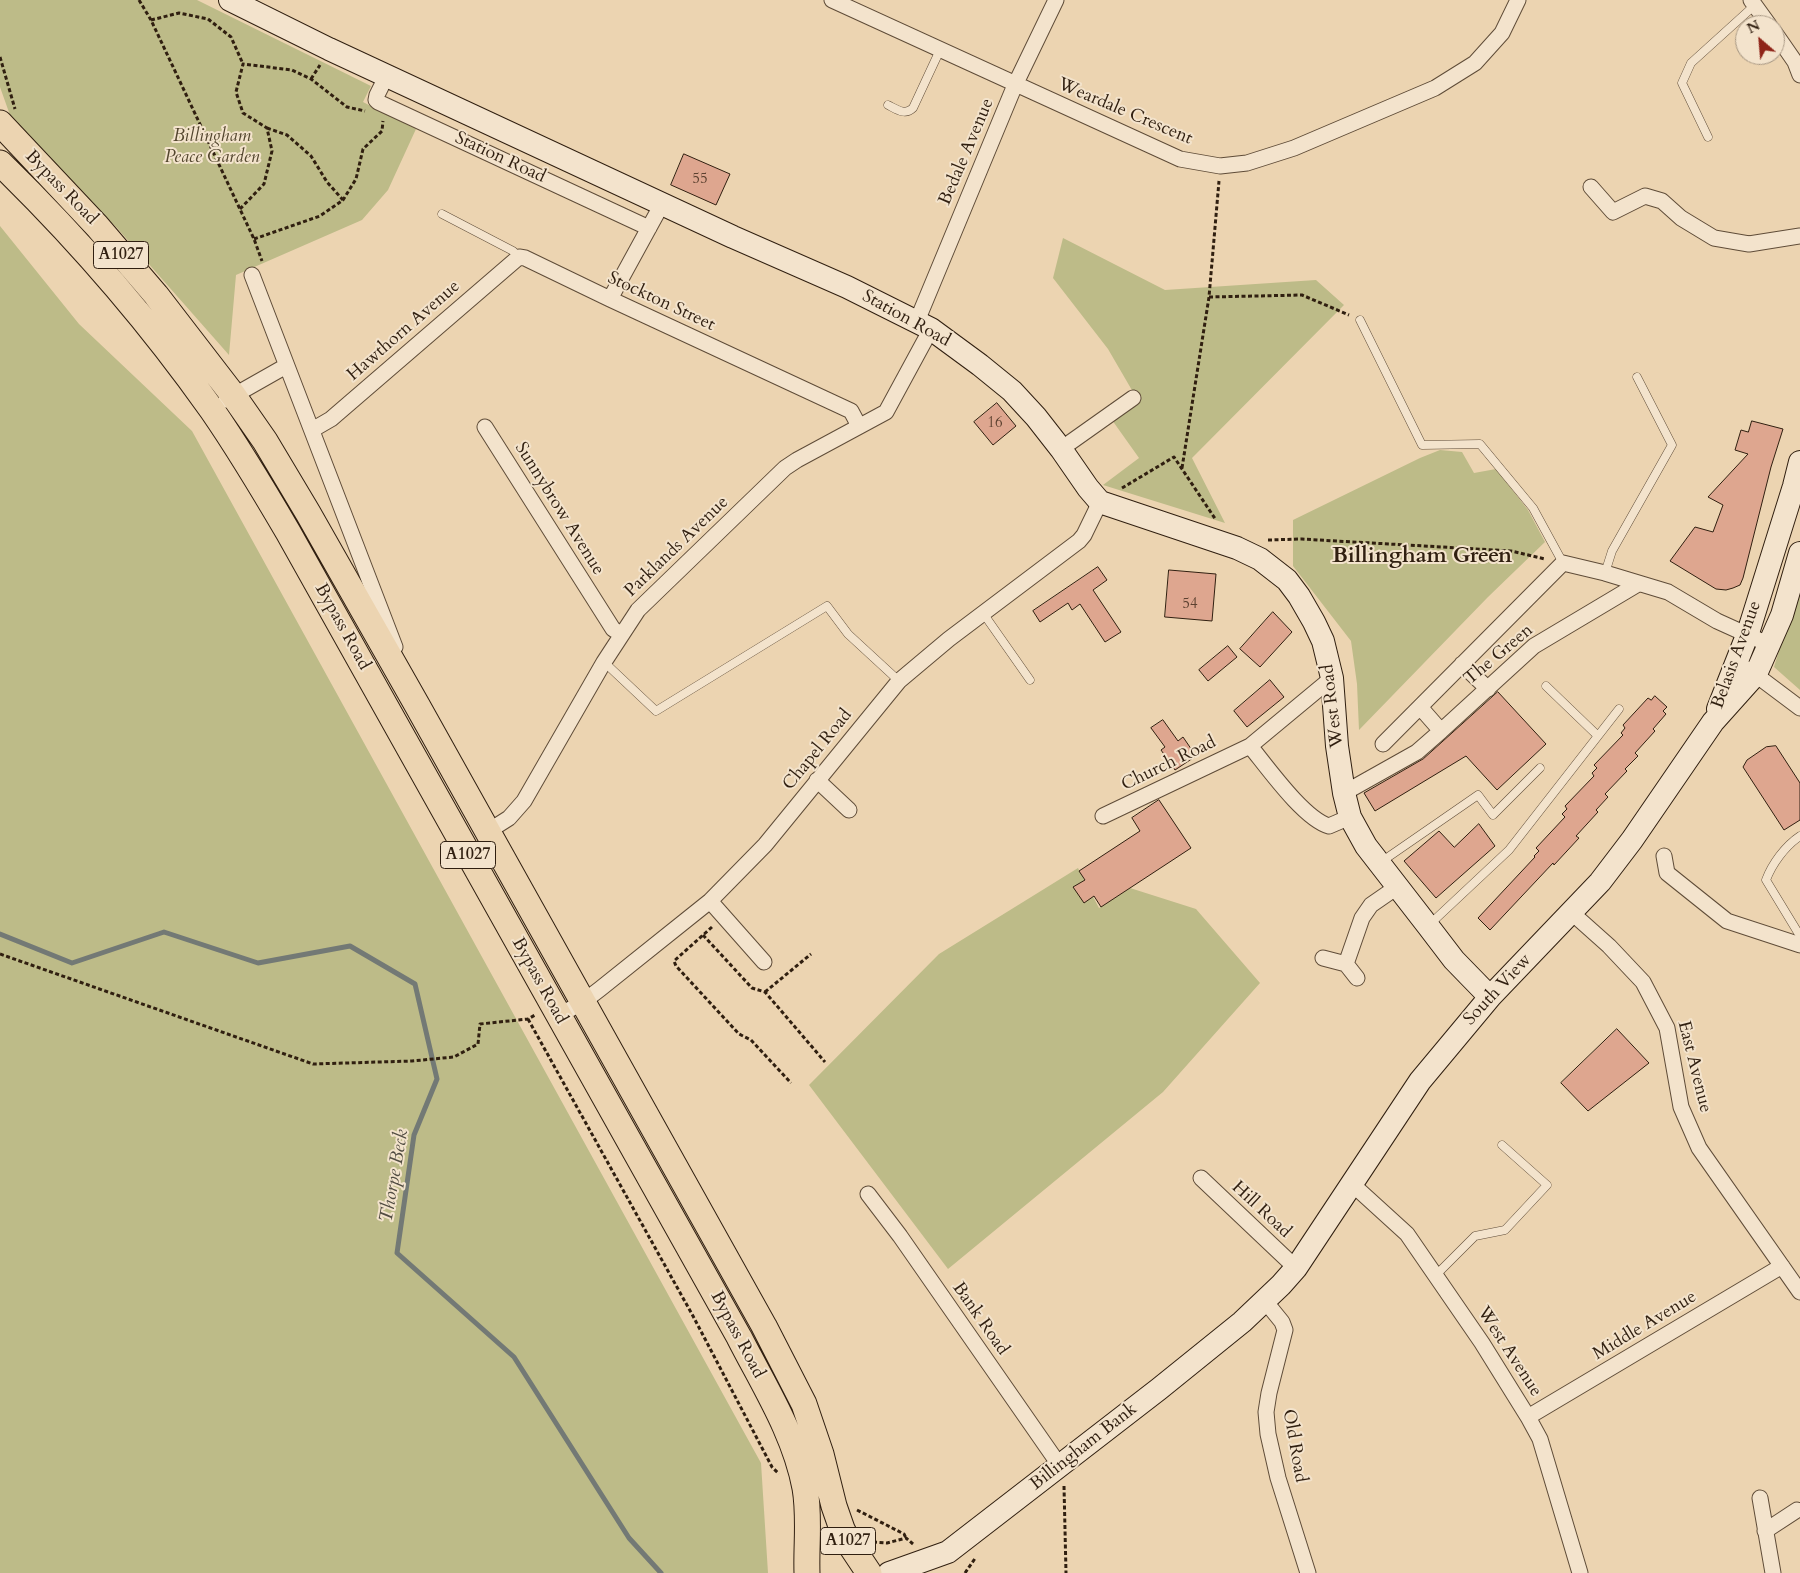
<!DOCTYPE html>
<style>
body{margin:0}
#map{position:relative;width:1800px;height:1573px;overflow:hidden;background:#ecd4b1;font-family:Cardo,serif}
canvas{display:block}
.north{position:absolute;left:1735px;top:15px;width:50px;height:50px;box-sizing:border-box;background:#f3e3cc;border:1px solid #a59581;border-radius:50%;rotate:333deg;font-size:14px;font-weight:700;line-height:20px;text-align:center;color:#301f10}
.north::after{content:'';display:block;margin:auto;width:18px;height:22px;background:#8f2418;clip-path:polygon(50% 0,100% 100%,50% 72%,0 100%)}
</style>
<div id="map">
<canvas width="1800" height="1573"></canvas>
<div class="north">N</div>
</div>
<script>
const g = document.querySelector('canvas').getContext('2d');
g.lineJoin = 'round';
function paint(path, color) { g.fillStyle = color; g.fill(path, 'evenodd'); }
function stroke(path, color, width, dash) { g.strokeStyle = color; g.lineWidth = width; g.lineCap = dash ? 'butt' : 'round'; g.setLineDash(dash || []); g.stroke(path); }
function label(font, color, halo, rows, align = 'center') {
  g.font = font + ' Cardo,serif'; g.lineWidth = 4; g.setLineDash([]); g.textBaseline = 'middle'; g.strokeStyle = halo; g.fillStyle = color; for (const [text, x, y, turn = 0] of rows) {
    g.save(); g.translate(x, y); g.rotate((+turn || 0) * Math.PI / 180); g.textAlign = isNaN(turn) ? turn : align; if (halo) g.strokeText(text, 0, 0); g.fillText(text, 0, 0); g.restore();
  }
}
paint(new Path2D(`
 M0,0H197L371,86L363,102L416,129L388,190L362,220L236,275L229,355L117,228L11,118L0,87Z
 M0,226L79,324L192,431L761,1463L768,1573H0Z
 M1063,238L1165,290L1316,280L1344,305L1192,458L1225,523L1103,485L1139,458L1112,420L1133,392L1108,349L1053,278Z
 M1440,450L1462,452L1474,473L1496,469L1528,510L1545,542L1488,597L1359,730L1357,684L1351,641L1293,566V520L1420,458Z
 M1800,582V690L1774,667Z
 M1078,868L1099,908L1130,888L1196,909L1260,983L1163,1092L948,1269L809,1085L939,954Z`), '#bdbb88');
stroke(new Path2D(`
 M0,934L72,963L164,932L258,963L350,946L415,984L437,1079L414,1135L397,1253L514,1357L629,1538L661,1573`), '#737975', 5);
const building = new Path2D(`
 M684,154L730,174L716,205L671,185Z
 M997,403L1016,426L993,445L974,422Z
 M1752,421L1783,429L1771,467L1743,578L1740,585L1733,588L1726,590L1716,589L1670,561L1695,527L1713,532L1723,505L1708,497L1748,454L1735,450L1741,430L1748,432Z
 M1098,567L1107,580L1093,590L1121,632L1105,642L1080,604L1072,610L1068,603L1040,622L1033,611Z
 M1169,570L1216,574L1212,621L1165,617Z
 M1273,612L1292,632L1260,667L1240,649Z
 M1228,646L1237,657L1208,681L1199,670Z
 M1270,680L1284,697L1247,727L1234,711Z
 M1498,692L1546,744L1497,790L1466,756L1375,811L1364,793L1423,759Z
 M1655,696L1667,707L1663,711L1666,714L1653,729L1655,731L1635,753L1638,756L1625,769L1627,771L1605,794L1608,797L1596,810L1598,812L1576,836L1579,838L1554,865L1553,863L1490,930L1478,918L1535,857L1534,856L1539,851L1536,848L1565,817L1562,814L1567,809L1565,806L1594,776L1592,773L1597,768L1594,765L1623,735L1621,733L1625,728L1623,725L1648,698L1651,700Z
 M1163,720L1178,741L1183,737L1196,756L1175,770L1161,750L1165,747L1151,728Z
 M1776,746L1800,783V820L1784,830L1743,767L1747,760L1766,747Z
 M1159,800L1191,848L1101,907L1094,896L1084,903L1073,887L1085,880L1079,871L1140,831L1132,818Z
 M1479,824L1495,846L1436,898L1404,861L1439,831L1454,847Z
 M1617,1029L1649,1063L1588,1111L1561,1083Z`);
paint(building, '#dea68f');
stroke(building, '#301f10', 1);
const lane = new Path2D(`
 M888,105C896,109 905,116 913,108L940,50
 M1708,137L1682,83L1691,63L1755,5
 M442,214L513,251L519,257
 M1360,320L1422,445L1480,444L1533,508L1563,563
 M1605,573L1612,551L1672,445L1637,377
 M983,613L1030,680
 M604,662L656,711L827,606L848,634L899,681
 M1546,686L1598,736
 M1800,836C1785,846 1772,864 1766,880L1800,936
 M1381,862L1478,795L1493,815L1540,768
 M1429,925L1509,850L1619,709
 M1435,1276L1475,1236L1505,1230L1547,1185L1502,1145`);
const street = new Path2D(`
 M832,0L1180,159L1220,166L1247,163L1294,148L1435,88L1475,63L1502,33L1518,0
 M1751,0L1769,25
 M1775,33L1795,62L1800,75
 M387,75L377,95L376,100L378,102L649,228
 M1591,187L1613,212L1645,196L1662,201L1681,218L1714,238L1749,244L1800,236
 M252,275L395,647
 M610,299L662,204
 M917,321L1015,85L1056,0
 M226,400L286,366
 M485,427L613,629L621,634
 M312,430L331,419L519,257L525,258L610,299L851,411L859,426
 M1061,449L1133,398
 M1462,664L1488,689
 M1748,669L1800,708
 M1420,707L1441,731L1534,646L1638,584
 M1383,744L1563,563L1605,573L1668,592L1717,621L1770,645
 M1250,746C1268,768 1304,819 1329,826L1350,817
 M817,780L849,810
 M1344,793L1417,752L1441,731
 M1103,816L1250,746L1332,678
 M487,832L509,818L524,801L604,662L638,610L785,468L797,460L886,412L931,329
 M1664,856L1667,873L1727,921L1800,945
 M710,901L764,962
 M1572,913L1609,946L1643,982L1667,1028L1681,1107L1699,1148L1800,1292
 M1323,958L1346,964L1357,978
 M1346,964L1362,918L1371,905L1397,887
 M558,1016L583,1002L600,989L710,901L765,845L899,681L949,639L1079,541L1084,535L1100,502
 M1201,1178L1296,1268
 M1351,1183L1407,1234L1482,1343L1528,1417L1540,1439L1580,1573
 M868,1194L900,1236L1060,1466
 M1265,1301L1282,1322L1285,1330L1269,1393L1266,1412L1268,1434L1278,1478L1308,1573
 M1528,1417L1782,1266
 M1760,1498L1773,1573
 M1765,1531L1797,1510`);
const secondary = new Path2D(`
 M230,0L329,49L733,237L847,287L931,329L980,365L1012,391L1036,417L1061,449L1088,488L1100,502L1237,548L1260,559L1287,580L1299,596L1314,622L1323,641L1332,678L1337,746L1344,793L1350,817L1366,846L1428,926L1454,960L1490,997
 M1718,709L1748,633L1794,486L1800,462
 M889,1573L948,1552L1159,1389L1242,1322L1281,1285L1296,1268L1420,1081L1490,997L1600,882L1632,840L1713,722L1756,674L1782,615L1800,553`);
const primary = new Path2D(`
 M0,123L97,226L156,295L233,395L265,441L308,513L417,705L764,1326L804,1404L821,1454L834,1506L842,1529L849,1543L869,1573
 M0,163C78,239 149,321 212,410C239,449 264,491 288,532L739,1337C764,1386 795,1434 805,1488C810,1517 806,1545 807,1573`);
stroke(lane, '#5f4c38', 9);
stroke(street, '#5f4c38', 17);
stroke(secondary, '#301f10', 24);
stroke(primary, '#301f10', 27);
stroke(new Path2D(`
 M139,0L151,20L254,239L262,261
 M151,20L179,13L208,19L231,37L243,64
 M0,57L15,109
 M311,79L320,65
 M267,128L287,135L311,156L327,182L343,200
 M240,209L264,184L272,151L267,128L243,113L236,92L243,64L292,70L311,79L347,107L365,111
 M254,239L320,216L343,200L356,179L363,149L382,131L383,121
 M1209,297L1302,295L1349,315
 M1182,468L1209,297L1219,181
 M1122,488L1174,457L1216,520
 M1268,540L1302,539L1511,551L1545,559
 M712,927L674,961L676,966L739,1034L751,1040L791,1083
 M703,935L752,988L765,992L825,1062
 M0,954L313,1064L412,1061L454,1057L478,1044L480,1024L528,1019L535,1015
 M765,992L811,954
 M528,1019L693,1316L772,1467L779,1474
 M1064,1486L1066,1573
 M857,1510L904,1534L906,1538
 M873,1542L887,1543L906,1538L913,1544
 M965,1573L976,1557`), '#301f10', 3, [4, 2.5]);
stroke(lane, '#f3e3cc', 8);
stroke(street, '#f3e3cc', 15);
stroke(secondary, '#f3e3cc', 22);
stroke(primary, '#ecd4b1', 25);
label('15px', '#5c4130', null, [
 ["55",700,180],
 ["16",995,424],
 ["54",1190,605]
]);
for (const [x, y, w] of [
 [121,255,55],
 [468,855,55],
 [848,1541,55]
]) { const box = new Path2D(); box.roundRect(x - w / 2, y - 13.5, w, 27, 4); g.fillStyle = '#f3e3cc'; g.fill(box); stroke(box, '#301f10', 1); }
label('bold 16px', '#301f10', null, [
 ["A1027",121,255],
 ["A1027",468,855],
 ["A1027",848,1541]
]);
label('18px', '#301f10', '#f3e3cc', [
 ["Weardale Crescent",1125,112,23],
 ["Bedale Avenue",967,152,-67],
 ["Station Road",500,158,25],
 ["Bypass Road",61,188,46],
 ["Stockton Street",661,302,25],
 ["Station Road",906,319,29],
 ["Hawthorn Avenue",404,331,-41],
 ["Sunnybrow Avenue",559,509,58],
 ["Parklands Avenue",677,547,-44],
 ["Bypass Road",342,627,61],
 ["The Green",1499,655,-40],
 ["Belasis Avenue",1737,655,-70],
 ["West Road",1333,706,-97],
 ["Chapel Road",818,750,-51],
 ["Church Road",1169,764,-26],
 ["Bypass Road",539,981,61],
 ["South View",1498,990,-47],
 ["East Avenue",1694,1067,76],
 ["Hill Road",1261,1210,43],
 ["Bank Road",980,1319,55],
 ["Middle Avenue",1645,1326,-31],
 ["Bypass Road",737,1335,62],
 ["West Avenue",1509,1352,57],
 ["Old Road",1294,1446,80],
 ["Billingham Bank",1084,1447,-38]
]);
label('italic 18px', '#53462e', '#f3e3cc', [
 ["Billingham",212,137],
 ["Peace Garden",212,158]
]);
label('italic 19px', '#514c42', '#f3e3cc', [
 ["Thorpe Beck",395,1176,-80]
]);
label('bold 22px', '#301f10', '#f3e3cc', [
 ["Billingham Green",1422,557]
]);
</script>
